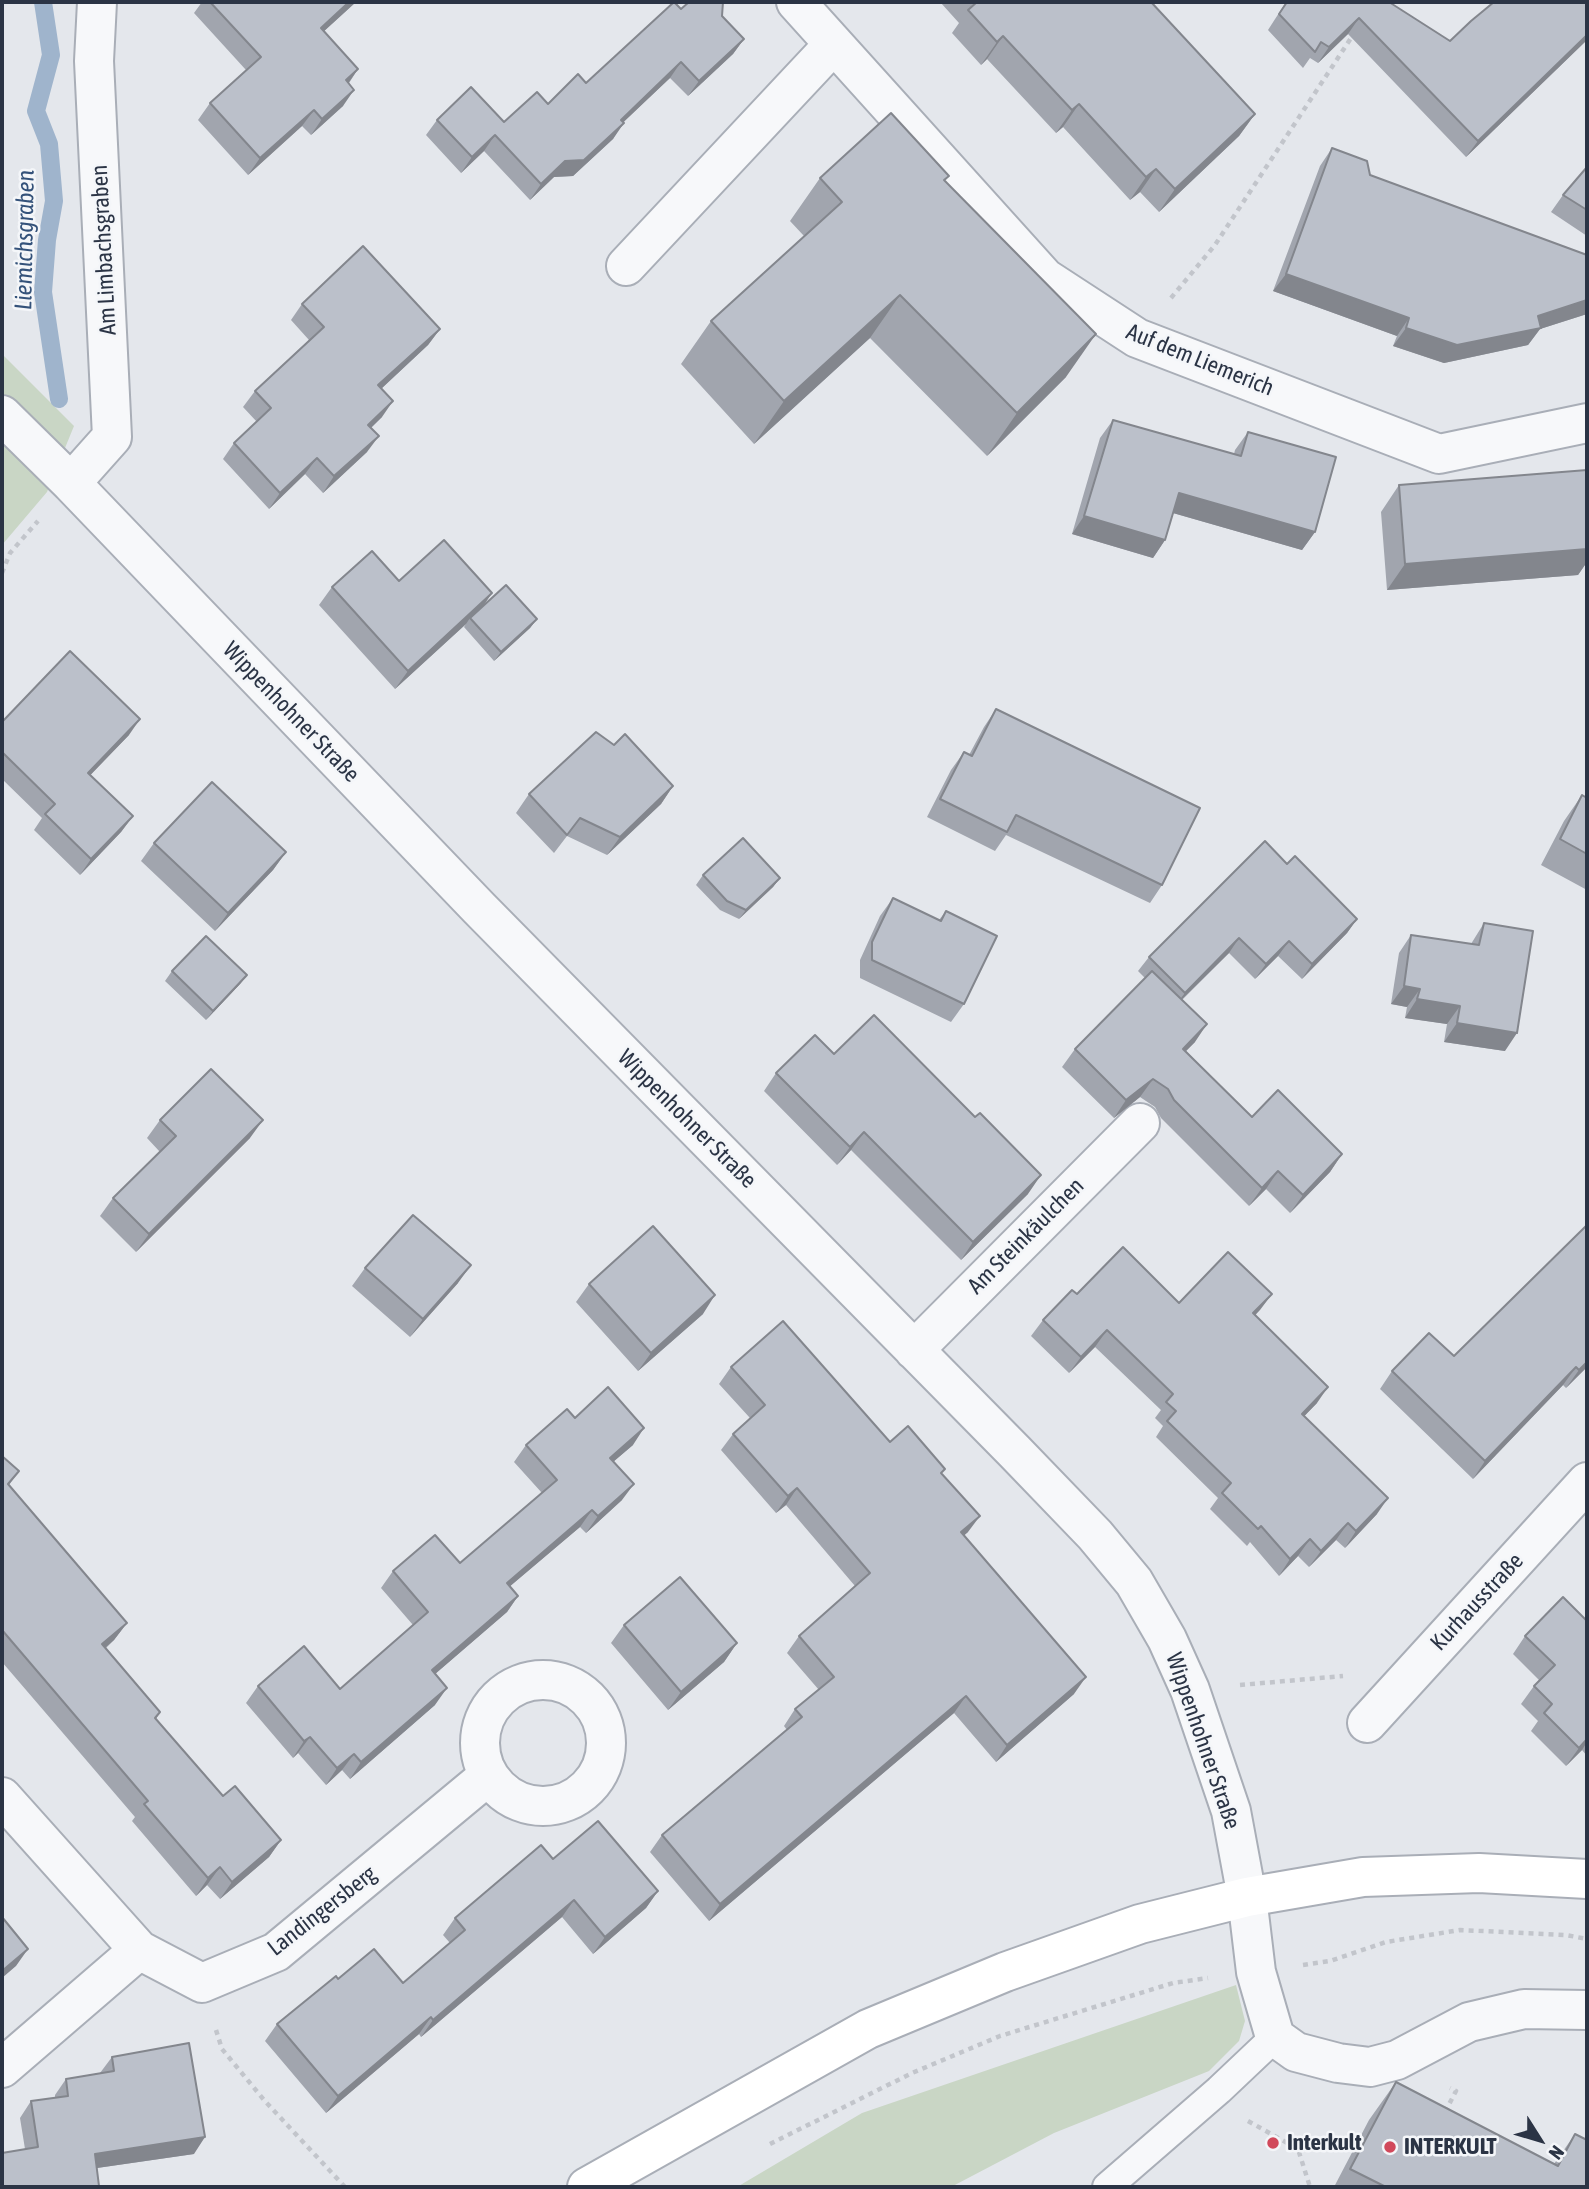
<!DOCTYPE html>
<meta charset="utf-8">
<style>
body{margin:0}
#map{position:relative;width:1589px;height:2189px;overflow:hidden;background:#e4e7ec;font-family:"Asap Condensed",sans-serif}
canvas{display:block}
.frame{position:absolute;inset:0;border:4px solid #2b3445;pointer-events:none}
.north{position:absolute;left:1505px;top:2105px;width:70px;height:70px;-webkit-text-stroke:5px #f4f6f9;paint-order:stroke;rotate:127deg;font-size:19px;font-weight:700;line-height:28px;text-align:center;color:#2b3445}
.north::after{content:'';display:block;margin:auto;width:24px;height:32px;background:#2b3445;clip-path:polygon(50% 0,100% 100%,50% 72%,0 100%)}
</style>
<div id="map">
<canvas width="1589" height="2189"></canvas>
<div class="frame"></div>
<div class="north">N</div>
</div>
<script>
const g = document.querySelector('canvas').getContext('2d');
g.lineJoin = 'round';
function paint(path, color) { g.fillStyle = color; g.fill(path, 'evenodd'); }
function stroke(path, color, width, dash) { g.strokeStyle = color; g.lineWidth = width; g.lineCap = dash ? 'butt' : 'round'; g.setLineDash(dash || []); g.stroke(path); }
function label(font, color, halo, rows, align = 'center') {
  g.font = font + ' "Asap Condensed",sans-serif'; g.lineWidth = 5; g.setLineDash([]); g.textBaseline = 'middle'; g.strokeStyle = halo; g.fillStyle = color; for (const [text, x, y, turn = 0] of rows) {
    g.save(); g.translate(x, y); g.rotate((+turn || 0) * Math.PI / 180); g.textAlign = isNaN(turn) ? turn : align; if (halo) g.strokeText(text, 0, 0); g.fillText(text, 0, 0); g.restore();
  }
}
paint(new Path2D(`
 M2,354L74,426L47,492L2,545Z
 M1236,1985L1245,2021L1239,2041L1209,2071L1054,2133L951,2187H737L862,2113Z`), '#c9d6c5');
stroke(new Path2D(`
 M43,2L51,55L36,111L49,144L54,201L47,240L43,292L59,399`), '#9fb4cc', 18);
const service = new Path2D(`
 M1107,2187L1219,2090L1275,2037`);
const minor = new Path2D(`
 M796,2L1045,278L1137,338L1439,454L1587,423
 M626,266L834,44
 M2,415L71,483L479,908L1015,1452L1095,1535L1134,1582L1167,1639L1190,1690L1231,1811L1247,1897L1256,1972L1275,2037L1296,2052L1338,2063L1370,2067L1397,2060L1469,2022L1524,2009L1587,2010
 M71,483L112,437L94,61L97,2
 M914,1350L1140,1123
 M480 1743a63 63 0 1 1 126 0a63 63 0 1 1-126 0Z
 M1367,1723L1587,1482
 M2,1797L139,1950L202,1983L276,1952L488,1776
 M2,2068L139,1950`);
const secondary = new Path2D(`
 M587,2187L868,2029L1005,1972L1140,1924L1247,1897L1363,1877L1479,1873L1587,1879`);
stroke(service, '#a9aeb7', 32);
stroke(minor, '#a9aeb7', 42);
stroke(secondary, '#a9aeb7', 42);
stroke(new Path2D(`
 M1171,298L1215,245L1353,35
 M2,573L10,553L38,521
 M1240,1685L1343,1676
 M1303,1965L1330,1961L1386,1942L1460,1930L1566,1935L1587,1939
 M216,2030L222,2049L264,2100L345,2187
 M1445,2112L1456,2091L1450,2088
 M1248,2121L1298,2149L1310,2187
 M770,2144L912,2073L1000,2036L1173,1983L1208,1978`), '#c2c5cb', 4.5, [5, 5]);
stroke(service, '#f7f8fa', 28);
stroke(minor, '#f7f8fa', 38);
stroke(secondary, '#fff', 38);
paint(new Path2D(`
 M202,2H356L324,31L358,69L349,83L343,106L311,135L302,126L248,175L198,120L210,103L246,70L194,13Z
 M942,2H1151L1255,114L1239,136L1159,212L1140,192L1130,200L1063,127L1056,133L987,59L981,65L952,33L959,23L941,3Z
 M1286,2H1389L1450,41L1587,2V40L1466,157L1348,34L1318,63L1310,58L1303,68L1268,30Z
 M681,9L722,16L744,39L733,54L688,96L670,78L623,122L613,139L573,176L554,177L530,200L484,151L461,173L426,135L437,120L504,122L548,104L586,83Z
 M1332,148L1370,175L1587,255V314L1540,329L1528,345L1444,363L1393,346L1397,336L1273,291L1320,166Z
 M1587,167V236L1551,212L1563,195Z
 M949,176L945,181L1066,377L987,456L870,338L754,444L681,364L711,321L804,236L790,221L820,178Z
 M302,304L440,329L428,345L381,389L382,417L371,428L367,452L323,493L305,474L269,509L223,459L234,443L257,422L243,407L255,391L309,340L291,320Z
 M1113,420L1234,454L1235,450L1248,432L1315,532L1302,550L1173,513L1165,540L1153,558L1072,534L1100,438Z
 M1587,470V562L1578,575L1387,590L1381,512L1399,485Z
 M399,581L484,605L537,619L530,628L494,661L464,627L466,624L395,689L319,605L332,587Z
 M996,709L1162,885L1150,903L1006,835L995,851L927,817L951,770L964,752L969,755L984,727Z
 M2,722L129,735L90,775L133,816L121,832L80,875L34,830L42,818L2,779Z
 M673,786L661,804L607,855L567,836L554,853L516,813L529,794Z
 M1582,795L1587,798V890L1541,865L1564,821Z
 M154,843L286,852L273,870L215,931L141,861Z
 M1287,864L1357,919L1347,933L1302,979L1278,956L1255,979L1229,953L1182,1000L1195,1042L1186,1051L1252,1117L1342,1154L1330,1172L1290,1213L1266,1189L1249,1206L1161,1118L1155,1107L1140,1097L1114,1118L1062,1067L1075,1049L1145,978L1138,971L1149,957Z
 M703,875L780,878L773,887L739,919L720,910L696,885Z
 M893,898L939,920L946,911L964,1004L951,1022L860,978V960L880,916Z
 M1484,923L1505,1051L1444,1042L1447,1024L1405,1018L1407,1007L1391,1004L1399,953L1411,935L1471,944Z
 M172,971L247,975L240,984L206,1020L165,981Z
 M834,1054L1028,1194L961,1260L851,1150L837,1165L764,1091L776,1073Z
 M160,1120L250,1138L136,1252L100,1216L113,1198L160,1152L147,1138Z
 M365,1268L458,1283L410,1337L352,1286Z
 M589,1284L703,1314L638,1371L576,1302Z
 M1077,1294L1179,1303L1272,1294L1255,1315L1317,1403L1304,1416L1377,1514L1345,1548L1336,1540L1309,1567L1298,1556L1279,1576L1250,1542L1247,1546L1210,1509L1218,1498L1156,1437L1163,1426L1155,1418L1161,1410L1095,1347L1069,1373L1031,1336L1043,1320Z
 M1454,1356L1587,1367L1566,1388L1563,1385L1473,1479L1380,1389L1392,1371Z
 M731,1367L890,1442L942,1474L968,1532L964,1535L1074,1694L996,1762L954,1713L709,1921L650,1852L662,1835L787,1730L784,1726L795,1709L819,1690L787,1653L799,1636L855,1586L786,1505L776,1513L721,1450L733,1434L750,1418L719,1384Z
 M575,1418L633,1445L614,1461L622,1500L586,1533L580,1527L510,1586L518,1596L507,1612L435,1674V1705L350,1779L342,1770L326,1785L298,1753L293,1758L246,1703L258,1686L340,1689L413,1625L381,1588L393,1571L460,1563L542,1493L514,1462L526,1445Z
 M2,1456L19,1471L9,1485L127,1623L114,1640L106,1648L160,1712L156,1719L223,1796L281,1840L269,1857L220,1899L207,1885L196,1896L132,1821L135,1817L2,1662Z
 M1587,1621V1756L1582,1750L1566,1766L1531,1731L1538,1721L1521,1704L1534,1686L1539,1680L1513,1654L1525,1636Z
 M624,1625L737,1643L724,1662L668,1710L611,1643Z
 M553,1859L658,1891L646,1908L593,1954L562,1917L421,2037L419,2034L326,2113L265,2041L277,2024L338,1979L403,1983L450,1943L443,1935L455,1918Z
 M112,2057L194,2154L97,2168L99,2186L98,2187H2L25,2149L20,2118L31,2101L55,2098V2095L66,2079L100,2073Z
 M1396,2082L1554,2164L1575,2134L1587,2187H1334L1369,2120Z`), '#a1a5ae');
paint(new Path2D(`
 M349,2H356L310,44L321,28Z
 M1359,18L1348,34L1318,63L1329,47Z
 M1587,35V40L1466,157L1478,141Z
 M1003,36L987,59L981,65L997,42Z
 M744,39L733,54L688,96L699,81Z
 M681,62L670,78L610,135L621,120Z
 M358,69L347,85L346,80Z
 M354,90L343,106L311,135L322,119Z
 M1079,104L1063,127L1056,133L1072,110Z
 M314,110L302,126L248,175L260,158Z
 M1255,114L1239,136L1159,212L1175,189Z
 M624,123L613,139L573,176L554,177L530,200L541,184L565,161Z
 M495,135L484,151L461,173L472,157Z
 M1156,169L1140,192L1130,200L1146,177Z
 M1286,274L1409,318L1397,336L1273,291Z
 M900,295L870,338L754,444L784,401Z
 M1587,300V314L1540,329L1528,345L1444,363L1393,346L1406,328L1538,316Z
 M440,329L428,345L367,402L378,385Z
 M1096,334L1066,377L987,456L1017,413Z
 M393,401L382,417L357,441L368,425Z
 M379,436L367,452L323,493L334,476Z
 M317,458L305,474L269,509L280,493Z
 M1179,493L1315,532L1302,550L1166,511Z
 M1084,516L1165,540L1153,558L1072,534Z
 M1587,549V562L1578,575L1387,590L1405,564Z
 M492,593L480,611L470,618L466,624L395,689L408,671Z
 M537,619L530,628L494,661L501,652Z
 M140,719L129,735L77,789L88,773Z
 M673,786L661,804L607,855L620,837Z
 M133,816L121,832L80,875L91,859Z
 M286,852L273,870L215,931L228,913Z
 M780,878L773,887L739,919L746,910Z
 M1357,919L1347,933L1302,979L1312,964Z
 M1239,938L1229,953L1174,1007L1185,993Z
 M1289,941L1278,956L1255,979L1266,964Z
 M247,975L240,984L206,1020L213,1011Z
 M1404,986L1420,989L1407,1007L1391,1004Z
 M1417,999L1460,1006L1447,1024L1405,1018Z
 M1457,1023L1517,1033L1505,1051L1444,1042Z
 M1207,1024L1195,1042L1170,1067L1183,1049Z
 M1153,1079L1140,1097L1114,1118L1126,1100Z
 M263,1120L250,1138L136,1252L149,1234Z
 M864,1132L851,1150L837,1165L850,1147Z
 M1342,1154L1330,1172L1290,1213L1303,1195Z
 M1278,1171L1266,1189L1249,1206L1262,1188Z
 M1041,1175L1028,1194L961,1260L973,1242Z
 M471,1265L458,1283L410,1337L423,1319Z
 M1272,1294L1260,1310L1241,1330L1253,1313Z
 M715,1295L703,1314L638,1371L651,1353Z
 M1107,1330L1095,1347L1069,1373L1081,1357Z
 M1587,1362V1367L1566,1388L1579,1370Z
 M1576,1367L1563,1385L1473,1479L1485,1461Z
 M1328,1387L1317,1403L1291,1430L1302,1414Z
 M644,1428L633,1445L599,1474L610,1458Z
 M634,1484L622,1500L586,1533L598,1516Z
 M797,1488L786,1505L776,1513L788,1496Z
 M1388,1498L1377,1514L1345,1548L1356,1531Z
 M592,1510L580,1527L495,1599L507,1583Z
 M980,1516L968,1532L949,1549L961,1532Z
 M1348,1523L1336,1540L1309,1567L1321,1551Z
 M1310,1539L1298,1556L1279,1576L1290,1559Z
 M518,1596L507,1612L420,1687L432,1670Z
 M127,1623L114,1640L90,1661L102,1644Z
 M737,1643L724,1662L668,1710L681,1692Z
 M1086,1677L1074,1694L996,1762L1007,1745Z
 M447,1688L435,1705L350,1779L361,1762Z
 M966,1696L954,1713L709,1921L720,1904Z
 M310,1737L298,1753L293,1758L304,1741Z
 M1587,1739V1742L1582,1750L1566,1766L1579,1748Z
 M354,1754L342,1770L326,1785L337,1768Z
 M281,1840L269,1857L220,1899L232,1882Z
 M220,1867L207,1885L196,1896L208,1878Z
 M658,1891L646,1908L593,1954L605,1937Z
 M574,1900L562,1917L421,2037L433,2020Z
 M28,1949L16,1966L2,1978V1971Z
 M431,2017L419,2034L326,2113L338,2096Z
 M205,2137L194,2154L83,2170L95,2154Z`), '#83868d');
const building = new Path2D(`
 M210,2H349L321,28L358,69L346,80L354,90L322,119L314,110L260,158L210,103L261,57Z
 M674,2L681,9L689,2H723L722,16L744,39L699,81L681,62L621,120L624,123L584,160L565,161L541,184L495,135L472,157L437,120L471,87L504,122L537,92L548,104L578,74L586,83Z
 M977,2H1151L1255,114L1175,189L1156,169L1146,177L1079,104L1072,110L1003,36L997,42L968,10Z
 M1287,2H1389L1450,41L1471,21L1494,2H1587V35L1478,141L1359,18L1329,47L1321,42L1315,52L1279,14Z
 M891,113L949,176L944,180L1096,334L1017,413L900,295L784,401L711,321L842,202L820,178Z
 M1332,148L1367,161L1370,175L1587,255V300L1538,316L1541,328L1457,345L1406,328L1409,318L1286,274Z
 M1587,167V210L1563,195Z
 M363,246L440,329L378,385L393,401L368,425L379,436L334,476L317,458L280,493L234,443L271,408L255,391L324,327L302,304Z
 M1113,420L1241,456L1248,432L1336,457L1315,532L1179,493L1165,540L1084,516Z
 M1587,470V549L1405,564L1399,485Z
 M444,540L492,593L408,671L332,587L372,551L399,581Z
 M506,585L537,619L501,652L470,618Z
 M70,651L140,719L88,773L133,816L91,859L45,814L55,804L2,752V722Z
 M996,709L1200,808L1162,885L1016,815L1007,832L940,799L964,752L972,756Z
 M596,732L614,745L625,734L673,786L620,837L580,818L567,835L529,794Z
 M212,782L286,852L228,913L154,843Z
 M1582,795L1587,798V854L1560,839Z
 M743,838L780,878L746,910L727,901L703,875Z
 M1265,841L1287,864L1295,856L1357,919L1312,964L1289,941L1266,964L1239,938L1185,993L1149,957Z
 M893,898L941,921L946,911L997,936L964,1004L872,960V942Z
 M1484,923L1533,931L1517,1033L1457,1023L1460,1006L1417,999L1420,989L1404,986L1411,935L1479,945Z
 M206,936L247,975L213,1011L172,971Z
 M1152,971L1207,1024L1183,1049L1252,1117L1278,1090L1342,1154L1303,1195L1278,1171L1262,1188L1174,1100L1168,1089L1153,1079L1126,1100L1075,1049Z
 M874,1015L975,1117L980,1113L1041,1175L973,1242L864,1132L850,1147L776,1073L815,1035L834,1054Z
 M211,1069L263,1120L149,1234L113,1198L176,1136L160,1120Z
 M413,1215L471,1265L423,1319L365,1268Z
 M1587,1225V1362L1579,1370L1576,1367L1485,1461L1392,1371L1429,1333L1454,1356Z
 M653,1226L715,1295L651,1353L589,1284Z
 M1123,1247L1179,1303L1228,1252L1272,1294L1253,1313L1328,1387L1302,1414L1388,1498L1356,1531L1348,1523L1321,1551L1310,1539L1290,1559L1261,1526L1258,1529L1222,1493L1231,1483L1167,1421L1176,1411L1166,1402L1173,1394L1107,1330L1081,1357L1043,1320L1072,1290L1077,1294Z
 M783,1321L890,1442L908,1426L945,1469L941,1473L980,1516L961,1532L1086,1677L1007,1745L966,1696L720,1904L662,1835L802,1717L795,1709L834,1677L799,1636L870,1573L797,1488L788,1496L733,1434L765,1405L731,1367Z
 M608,1387L644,1428L610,1458L634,1484L598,1516L592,1510L507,1583L518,1596L432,1670L447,1688L361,1762L354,1754L337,1768L310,1737L304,1741L258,1686L304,1646L340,1689L428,1612L393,1571L435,1535L460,1563L557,1480L526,1445L567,1409L575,1418Z
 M2,1456L19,1471L8,1484L127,1623L102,1644L160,1712L155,1718L223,1796L235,1786L281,1840L232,1882L220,1867L208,1878L144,1804L148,1801L2,1630Z
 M680,1577L737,1643L681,1692L624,1625Z
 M1563,1597L1587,1621V1739L1579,1748L1544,1713L1552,1704L1534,1686L1555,1665L1525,1636Z
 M598,1821L658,1891L605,1937L574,1900L433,2020L431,2017L338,2096L277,2024L336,1976L338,1979L374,1949L403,1983L465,1930L455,1918L541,1845L553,1859Z
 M2,1917L28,1949L2,1971Z
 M189,2043L205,2137L95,2154L99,2186L88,2187H2V2153L38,2147L31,2101L68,2096L66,2079L114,2071L112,2057Z
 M1396,2082L1558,2166L1575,2134L1587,2140V2187H1386L1350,2169Z`);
paint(building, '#bbc0ca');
stroke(building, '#83868d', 2);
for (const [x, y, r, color] of [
 [1273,2143,7,"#d1495b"],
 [1390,2147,7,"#d1495b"]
]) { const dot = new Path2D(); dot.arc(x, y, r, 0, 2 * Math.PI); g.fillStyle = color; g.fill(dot); stroke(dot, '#f4f6f9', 2.5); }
label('23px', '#2b3445', '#f4f6f9', [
 ["Am Limbachsgraben",104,250,-93],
 ["Auf dem Liemerich",1200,360,22],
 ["Wippenhohner Straße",291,712,46],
 ["Wippenhohner Straße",687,1119,45],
 ["Am Steinkäulchen",1026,1236,-45],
 ["Kurhausstraße",1477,1602,-47],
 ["Wippenhohner Straße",1203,1741,71],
 ["Landingersberg",322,1911,-38]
]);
label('bold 23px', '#2b3445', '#f4f6f9', [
 ["Interkult",1287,2143],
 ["INTERKULT",1404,2147]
], 'left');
label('italic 24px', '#34527a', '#f4f6f9', [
 ["Liemichsgraben",25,240,-89]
]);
</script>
